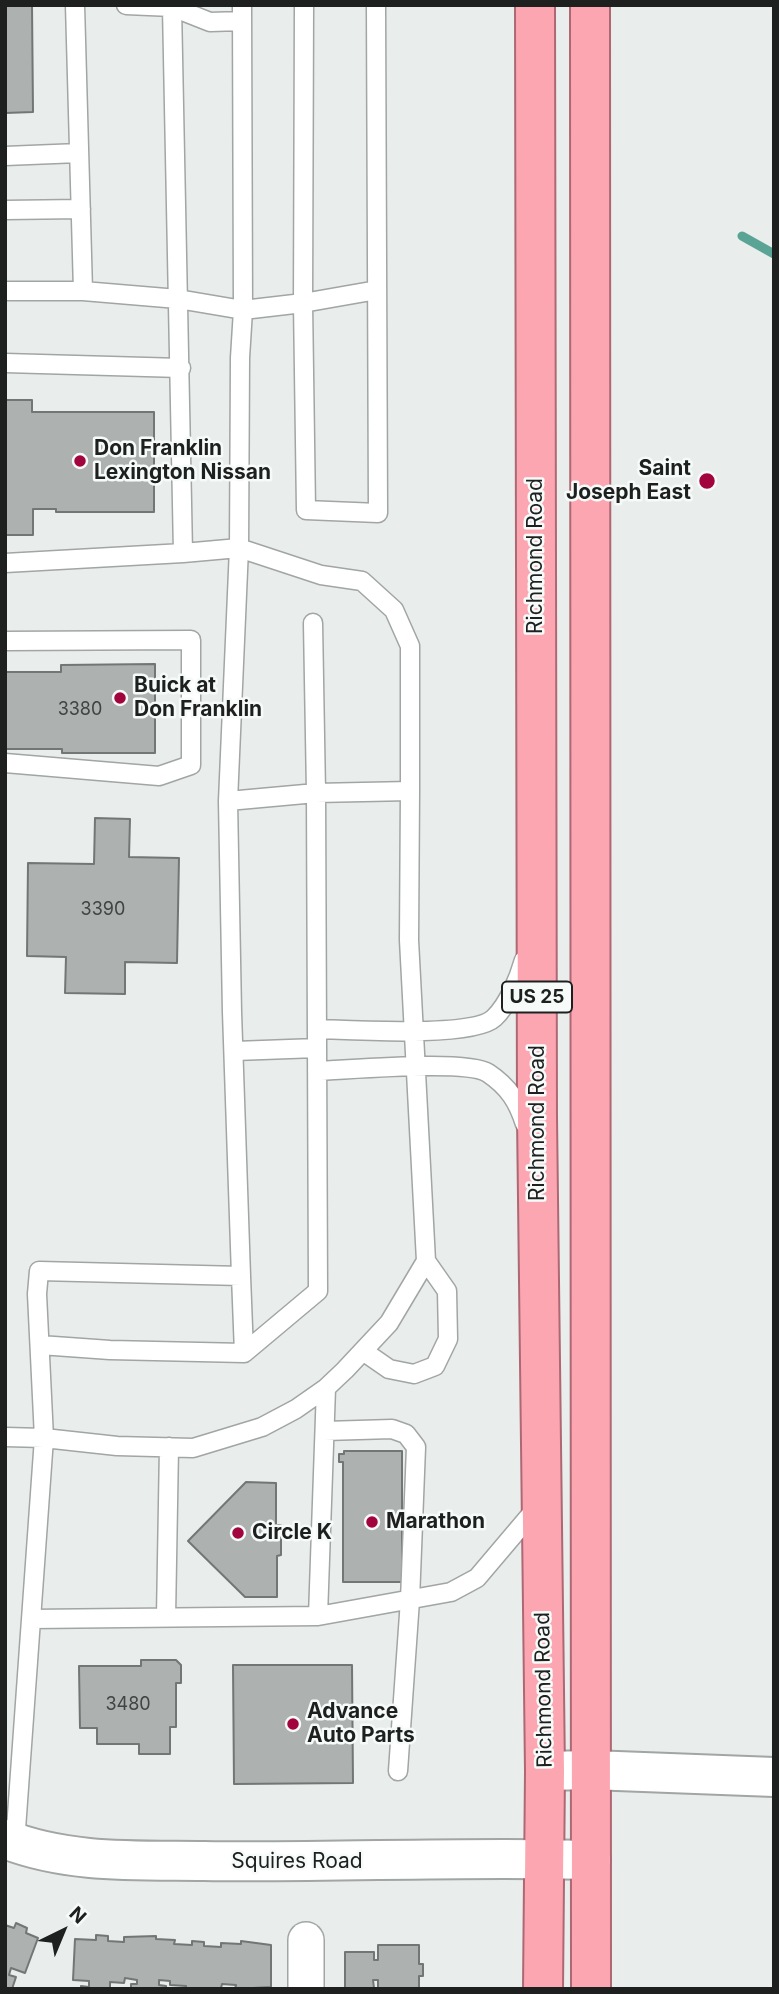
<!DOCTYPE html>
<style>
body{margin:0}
#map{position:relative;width:779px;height:1994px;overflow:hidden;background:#e9edec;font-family:Inter,sans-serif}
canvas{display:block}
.frame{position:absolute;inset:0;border:7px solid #1e2020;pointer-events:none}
.north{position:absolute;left:28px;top:1896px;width:70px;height:70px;-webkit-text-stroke:5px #f6fbfa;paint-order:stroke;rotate:43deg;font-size:19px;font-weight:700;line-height:28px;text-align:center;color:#1e2020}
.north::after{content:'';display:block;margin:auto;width:24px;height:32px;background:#1e2020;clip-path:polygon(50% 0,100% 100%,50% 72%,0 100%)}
</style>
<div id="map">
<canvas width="779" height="1994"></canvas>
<div class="frame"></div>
<div class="north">N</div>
</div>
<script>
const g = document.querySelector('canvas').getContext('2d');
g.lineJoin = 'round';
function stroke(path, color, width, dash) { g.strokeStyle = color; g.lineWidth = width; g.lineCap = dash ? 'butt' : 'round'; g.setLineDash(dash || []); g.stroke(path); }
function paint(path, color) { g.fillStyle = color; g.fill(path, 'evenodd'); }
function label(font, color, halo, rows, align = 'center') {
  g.font = font + ' Inter,sans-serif'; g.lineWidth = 5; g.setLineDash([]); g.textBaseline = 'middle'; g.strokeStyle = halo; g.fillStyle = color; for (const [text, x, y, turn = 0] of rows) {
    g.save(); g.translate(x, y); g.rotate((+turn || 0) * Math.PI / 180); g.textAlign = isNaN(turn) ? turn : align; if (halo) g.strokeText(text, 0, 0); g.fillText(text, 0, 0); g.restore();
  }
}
stroke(new Path2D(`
 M742,236L774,254`), '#5aa496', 9);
const building = new Path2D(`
 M5,5H32L33,112L5,113Z
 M5,400H32V412H154V512H56V509H33V535H5Z
 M155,664V753H62V749H5V672H61V665Z
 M95,818L130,819L129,857L179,858L177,963L125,962V994L65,993L66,957L27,956L28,863L94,864Z
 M344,1451H402V1582H343V1462H339V1454H344Z
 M246,1482L276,1483V1525H281V1555L277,1556V1597H245L188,1541Z
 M141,1660H176L181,1665V1683H176V1727H170V1754H139V1744H97V1728H80L79,1666H141Z
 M233,1665H352L353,1783L234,1784Z
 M16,1923L27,1928L26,1933L38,1938L25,1973L11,1968L9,1975L16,1977L12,1989H5V1925L14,1928Z
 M96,1935L108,1936V1941L124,1942V1937L156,1936V1939L175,1940L174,1944L192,1945V1941L204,1942V1946L221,1947V1943L241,1944V1941L271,1945V1987L235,1989L236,1985L222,1984L221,1988L186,1989V1986L170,1985V1981L159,1980V1985L166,1986V1989H131V1984H137V1980L125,1978L124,1983L110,1982V1988L117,1989H81V1986L89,1987V1981L73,1980L75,1939L96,1940Z
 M378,1945H419V1964H423V1976H419V1989H378V1980H373L374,1988H345V1952H374V1960H378Z`);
paint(building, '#adb1b0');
stroke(building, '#727675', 2);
const service = new Path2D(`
 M75,5L83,291
 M126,5L172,7
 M304,5L303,303L306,510L378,513L376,5
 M242,21L210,22L172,7L183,553L239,548L321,575L362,581L394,610L410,646V791
 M5,156L79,153
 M5,210L81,209
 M5,291H83L178,299L243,310L303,303L377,290
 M5,363L181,368
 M5,563L183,553
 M5,641L191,640V765L159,776L5,763
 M317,1029C350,1030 473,1038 494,1018C508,1005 519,978 524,960
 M235,1051L317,1048
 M317,1071C348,1070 467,1059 488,1073C509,1087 518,1102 525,1124
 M241,1276L244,1353
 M40,1345L110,1350L244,1353L318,1291L316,793L313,623
 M363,1351L389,1369L414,1374L435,1366L448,1339L447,1291L426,1261
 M325,1431L392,1429L406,1434L416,1447L410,1600L398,1771
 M5,1437L44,1438L37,1294L39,1271L241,1276L232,1012L228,801
 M318,1616L326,1388
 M166,1617L169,1447
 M31,1619L318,1616L451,1592L477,1578L538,1506
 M15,1843L44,1438L117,1446L193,1448L262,1427L296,1409L326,1388L345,1370L389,1323L426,1261L409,940L410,791L316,793L228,801L239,548L240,358L243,310L242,5`);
const minor = new Path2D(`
 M306,1989V1940`);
const tertiary = new Path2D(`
 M545,1771L591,1770L774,1777
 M5,1839C68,1864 138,1860 204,1861C333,1863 462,1856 591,1860`);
const trunk = new Path2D(`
 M535,5L537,1117L545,1771L543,1989
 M590,5L591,1989`);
stroke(service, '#a1a5a4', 21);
stroke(minor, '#a1a5a4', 38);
stroke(tertiary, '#a1a5a4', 42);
stroke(trunk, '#ae6873', 42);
stroke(service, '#fff', 18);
stroke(minor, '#fff', 35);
stroke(tertiary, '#fff', 38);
stroke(trunk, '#fca6b2', 38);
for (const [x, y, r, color] of [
 [80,461,7,"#a2053e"],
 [707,481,9,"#a2053e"],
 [120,698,7,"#a2053e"],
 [372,1522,7,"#a2053e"],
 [238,1533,7,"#a2053e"],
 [293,1724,7,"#a2053e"]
]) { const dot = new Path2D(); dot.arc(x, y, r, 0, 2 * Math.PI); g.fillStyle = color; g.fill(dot); stroke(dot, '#f6fbfa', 2.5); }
label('18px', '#424444', null, [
 ["3380",80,710],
 ["3390",103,910],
 ["3480",128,1705]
]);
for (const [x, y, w] of [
 [537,997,70]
]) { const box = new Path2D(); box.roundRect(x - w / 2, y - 15.5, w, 31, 5); g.fillStyle = '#f6fbfa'; g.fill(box); stroke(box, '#1e2020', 2); }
label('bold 19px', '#1e2020', null, [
 ["US 25",537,997]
]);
label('bold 21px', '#1e2020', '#f6fbfa', [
 ["Don Franklin",94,449],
 ["Lexington Nissan",94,473],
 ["Saint",691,469,"right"],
 ["Joseph East",691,493,"right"],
 ["Buick at",134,686],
 ["Don Franklin",134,710],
 ["Marathon",386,1522],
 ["Circle K",252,1533],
 ["Advance",307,1712],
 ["Auto Parts",307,1736]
], 'left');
label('21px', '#1e2020', '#f6fbfa', [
 ["Richmond Road",536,556,-90],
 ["Richmond Road",538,1123,-90],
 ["Richmond Road",544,1690,-91],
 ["Squires Road",297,1862]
]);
</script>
